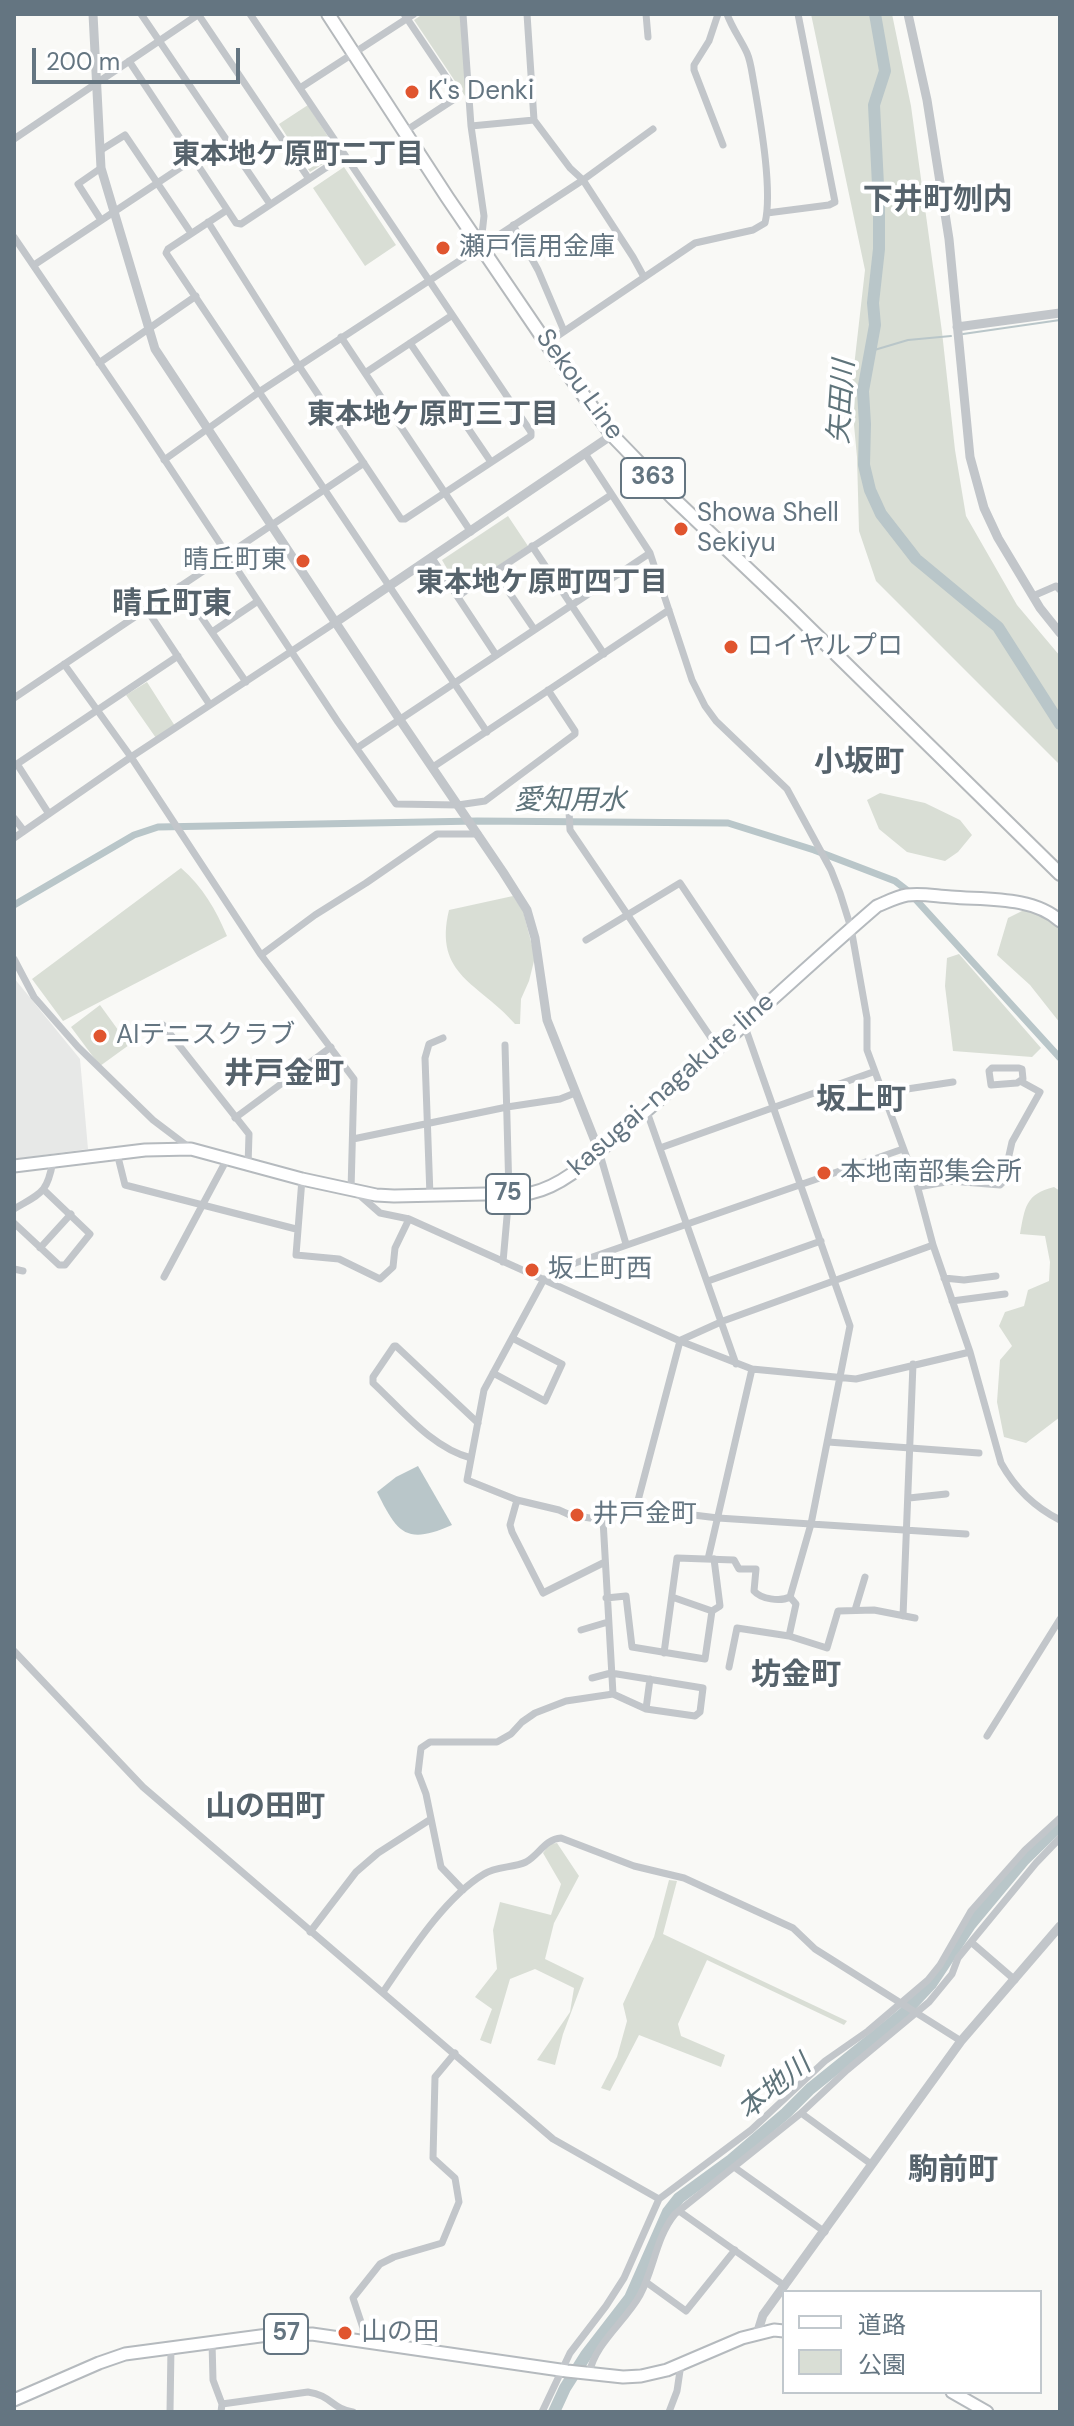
<!DOCTYPE html>
<meta charset="utf-8">
<style>
body{margin:0}
#map{position:relative;width:1074px;height:2426px;overflow:hidden;background:#f9f9f6;font-family:"DM Sans","Noto Sans JP",sans-serif}
canvas{display:block}
.frame{position:absolute;inset:0;border:16px solid #647581;pointer-events:none}
.legend{position:absolute;left:782px;top:2290px;width:260px;height:104px;box-sizing:border-box;background:#fff;border:2px solid #c1c8cd;margin:0;padding:10px 14px;list-style:none;font-size:24px;color:#647581}
.legend li{display:flex;align-items:center;gap:16px;height:40px}
.legend b{width:40px;border:2px solid #c1c8cd}
.scale{position:absolute;left:32px;top:48px;width:208px;height:36px;box-sizing:border-box;border:4px solid #647581;border-top:0;padding-left:10px;font-size:24px;line-height:28px;white-space:nowrap;color:#647581;-webkit-text-stroke:6px #fff;paint-order:stroke}
</style>
<div id="map">
<canvas width="1074" height="2426"></canvas>
<div class="frame"></div>
<ul class="legend">
<li><b style="height:10px;background:#fff"></b>道路</li>
<li><b style="height:22px;background:#d9ded5"></b>公園</li>
</ul>
<div class="scale">200 m</div>
</div>
<script>
const g = document.querySelector('canvas').getContext('2d');
g.lineJoin = 'round';
function paint(path, color) { g.fillStyle = color; g.fill(path, 'evenodd'); }
function stroke(path, color, width, dash) { g.strokeStyle = color; g.lineWidth = width; g.lineCap = dash ? 'butt' : 'round'; g.setLineDash(dash || []); g.stroke(path); }
function label(font, color, halo, rows, align = 'center') {
  g.font = font + ' "DM Sans","Noto Sans JP",sans-serif'; g.lineWidth = 8; g.setLineDash([]); g.textBaseline = 'middle'; g.strokeStyle = halo; g.fillStyle = color; for (const [text, x, y, turn = 0] of rows) {
    g.save(); g.translate(x, y); g.rotate((+turn || 0) * Math.PI / 180); g.textAlign = isNaN(turn) ? turn : align; if (halo) g.strokeText(text, 0, 0); g.fillText(text, 0, 0); g.restore();
  }
}
paint(new Path2D(`
 M14,978L80,1059L88,1149L14,1159Z`), '#e7e8e7');
paint(new Path2D(`
 M423,14H460L467,95L465,96L414,20Z
 M811,14H892L911,106L942,332L955,450L966,516L1017,605L1060,656V765L876,581L859,531L857,457L851,393L865,270Z
 M308,105L339,154L310,172L279,124Z
 M344,167L396,245L365,266L313,188Z
 M508,516L528,546L460,591L442,560Z
 M147,682L175,726L156,738L126,695Z
 M880,793L925,803L960,820L972,835L958,852L945,861L907,852L879,829L867,800Z
 M181,868C203,887 216,910 227,936L63,1021L32,979Z
 M513,896L523,911L535,957L529,981L521,999L520,1024H515C480,983 433,976 449,910Z
 M1026,909L1060,913V1023L1030,985L997,955L1008,918Z
 M959,954L1041,1048L1032,1057L953,1051L945,986L947,958Z
 M100,1005L129,1045L100,1066L71,1027Z
 M1054,1187L1060,1191V1417L1026,1443L1004,1437L997,1402L1000,1360L1012,1346L999,1326L1005,1312L1024,1306L1028,1290L1049,1281L1050,1262L1045,1236L1020,1234C1025,1208 1025,1194 1054,1187Z
 M557,1843L579,1876L554,1923L545,1959L584,1978L563,2034L555,2065L537,2060L570,2012L574,1988L535,1969L510,1979L491,2044L480,2040L492,2009L475,1997L497,1969L493,1930L500,1902L551,1915L561,1884L543,1853L550,1844Z
 M669,1880L677,1881L663,1934L847,2021L844,2025L707,1960L678,2024L681,2036L725,2055L721,2067L639,2035L610,2091L601,2088L617,2057L627,2021L623,2004L654,1937Z`), '#d9ded5');
paint(new Path2D(`
 M418,1466L452,1525C405,1546 397,1532 377,1492L396,1477Z`), '#b9c6c9');
stroke(new Path2D(`
 M963,334L1060,320
 M871,351L908,340L951,336`), '#b9c6c9', 2);
stroke(new Path2D(`
 M14,905L134,835L158,827L477,821L728,823L814,850L895,881L908,891L1060,1058`), '#b9c6c9', 7);
stroke(new Path2D(`
 M875,14L885,71L874,105L879,205V249L873,303L875,325L863,391L865,424L864,465L870,490L881,514L916,559L998,627L1060,724
 M554,2412L565,2388L586,2355L630,2298L668,2212L679,2198L731,2160L786,2113L810,2089L903,2014L931,1984L970,1925L1024,1860L1060,1825`), '#b9c6c9', 12);
const primary = new Path2D(`
 M14,1166L145,1150L191,1149L302,1179L376,1195L394,1196L531,1193C567,1185 594,1155 621,1132C709,1060 791,980 877,906C887,902 896,897 907,895C922,893 935,896 951,897C985,900 1033,896 1060,921
 M952,2392L987,2412
 M14,2400L99,2363L125,2354L268,2335L312,2334L567,2371L623,2377L641,2376L667,2370L742,2338L774,2330L784,2331`);
const trunk = new Path2D(`
 M328,14L447,197L549,347L612,435L673,498L792,611L1060,874`);
stroke(primary, '#b5babe', 15);
stroke(trunk, '#b5b9bc', 16);
stroke(new Path2D(`
 M141,14L270,204
 M198,14L309,179
 M404,14L457,93L456,98L404,132
 M463,14L471,126L484,216L481,243
 M527,14L534,120L570,168L583,180L633,257L644,277
 M646,14L648,37
 M718,14L709,41L694,65V70L723,145
 M129,61L236,223L241,224L345,155
 M300,88L414,14
 M471,126L534,120
 M14,139L199,14
 M101,150L125,135L191,233
 M101,168L78,184L101,220
 M227,210L168,249L166,253L487,732
 M767,213L829,205L835,202L798,14
 M208,222L299,366L401,519H405L531,436V432L250,14
 M513,225L538,270L564,331
 M14,237L137,418L338,722L396,804L458,805L485,801L575,734V731L548,690
 M34,265L192,160
 M341,337L471,532
 M410,343L491,462
 M547,343L695,243L753,230L765,223C773,190 760,119 754,84C752,74 751,62 747,53C741,40 732,28 727,14
 M99,363L196,296
 M365,373L451,316
 M586,455L650,553L692,680L705,706L716,721L787,789L831,870L840,893L851,928L867,1018V1050L917,1185L933,1245L970,1352L1001,1463C1015,1488 1034,1507 1060,1520
 M164,460L262,390L583,180L653,129
 M532,546L604,654
 M432,558L496,655
 M494,570L534,629
 M180,586L246,682
 M458,596L611,495
 M1033,596L1056,586L1060,590
 M147,610L210,705
 M212,632L258,601
 M64,664L131,757L261,955L354,1079L351,1190
 M14,698L364,463
 M357,748L650,553
 M17,764L49,814
 M14,766L178,656
 M433,767L669,610
 M569,811L570,830L718,1048
 M14,818L24,831
 M14,838L131,757L336,622
 M586,940L680,883L763,1007
 M261,955L315,915L366,883L437,834H478
 M14,959L34,997L78,1047L153,1120L190,1148
 M163,1025L249,1134L248,1166
 M992,1068H1019L1022,1069L1023,1079L1017,1083L991,1085L989,1071Z
 M881,1093L953,1082
 M647,1112L736,1364
 M235,1118L331,1047
 M353,1139L507,1107L560,1099L575,1093
 M660,1148L873,1072
 M599,1151L626,1244
 M117,1153L125,1185L296,1229
 M302,1179L296,1255L339,1259L380,1279L393,1267L395,1248L409,1219
 M918,1187L951,1181L1000,1185L1003,1182L1012,1142L1040,1092L1020,1081
 M356,1192L380,1213L409,1219L680,1341L752,1369L856,1379L970,1352
 M430,1196L425,1058L429,1044L443,1038
 M14,1209C41,1193 47,1194 53,1161
 M14,1223L59,1265H65L90,1234L44,1190
 M40,1248L71,1214
 M503,1262L509,1194L505,1045
 M14,1269L23,1271
 M164,1277L227,1159
 M944,1278L964,1280L996,1276
 M544,1279L484,1390L467,1480L517,1500L559,1510L570,1515L603,1520L636,1508L718,1518L966,1534
 M708,1281L821,1241
 M552,1282L558,1269L903,1149
 M952,1301L1005,1294
 M681,1340L723,1321L933,1245
 M493,1373L545,1401L562,1364L512,1338
 M828,1442L979,1453
 M471,1458C432,1448 402,1410 373,1383V1377L394,1346H396L478,1423
 M909,1498L946,1494
 M517,1500L510,1525L512,1532L543,1593L605,1562
 M636,1508L680,1341
 M603,1520L613,1694
 M708,1559L752,1369
 M672,1597L712,1611L720,1606L714,1559
 M790,1597L796,1604L789,1636L827,1648L838,1611L874,1610L915,1618
 M606,1598L626,1596L632,1647L705,1659L712,1611
 M855,1610L865,1577
 M903,1616L913,1364
 M581,1630L608,1622
 M14,1651L143,1787L553,2139L659,2199
 M664,1653L677,1558L734,1560L739,1569H756L754,1591C761,1599 780,1602 790,1597L811,1524L850,1326L744,1024
 M729,1667L737,1628L789,1636
 M646,1709L650,1679
 M987,1736L1060,1619
 M463,1890L441,1867L426,1794L418,1773L421,1748L430,1742H497L511,1734L522,1722L535,1713L566,1701L613,1694L646,1709L695,1716L700,1712L703,1688L611,1673L592,1678
 M310,1932L356,1872L378,1853L431,1819
 M971,1942L1015,1980
 M383,1992C409,1954 444,1898 484,1874C496,1866 513,1868 526,1862C539,1855 545,1839 561,1838L634,1866L684,1878L793,1928L815,1949L961,2041
 M801,2113L871,2164
 M734,2167L825,2232
 M679,2211L785,2286
 M646,2282L686,2311L735,2250
 M364,2341L363,2328L353,2298L380,2264L394,2257L442,2243L459,2202L455,2178L433,2158L435,2077L455,2053
 M212,2342L213,2380L222,2404L221,2412
 M589,2374C595,2343 625,2322 640,2295C654,2269 656,2237 675,2214L800,2114L847,2070L929,2002L952,1974L958,1958L971,1942L1036,1863L1060,1838
 M222,2404L308,2392C331,2395 332,2409 353,2412
 M170,2412L171,2347
 M542,2412L570,2353L606,2306L624,2278L659,2199L751,2130L825,2061L868,2031L928,1980L940,1965L971,1911L1025,1850L1060,1818
 M669,2412L677,2391L681,2364`), '#c2c6ca', 7);
stroke(new Path2D(`
 M93,14L101,168L155,349L400,720L503,872L527,910L535,938L547,1020L599,1151
 M908,14L927,100L949,239L970,457L984,508L998,538L1040,608L1060,633
 M957,327L1060,313
 M336,622L612,435
 M757,2334L763,2315L961,2041L1060,1926`), '#c2c6ca', 9);
stroke(primary, '#fff', 11);
stroke(trunk, '#fff', 12);
for (const [x, y, r, color] of [
 [412,92,8,"#e0552f"],
 [443,248,8,"#e0552f"],
 [681,529,8,"#e0552f"],
 [303,561,8,"#e0552f"],
 [731,647,8,"#e0552f"],
 [100,1036,8,"#e0552f"],
 [824,1173,8,"#e0552f"],
 [532,1270,8,"#e0552f"],
 [577,1515,8,"#e0552f"],
 [345,2333,8,"#e0552f"]
]) { const dot = new Path2D(); dot.arc(x, y, r, 0, 2 * Math.PI); g.fillStyle = color; g.fill(dot); stroke(dot, '#fff', 3); }
for (const [x, y, w] of [
 [653,478,64],
 [508,1194,44],
 [286,2334,44]
]) { const box = new Path2D(); box.roundRect(x - w / 2, y - 20, w, 40, 6); g.fillStyle = '#fff'; g.fill(box); stroke(box, '#647581', 2); }
label('bold 24px', '#647581', null, [
 ["363",653,478],
 ["75",508,1194],
 ["57",286,2334]
]);
label('26px', '#647581', '#fff', [
 ["K's Denki",428,92],
 ["瀬戸信用金庫",459,248],
 ["Showa Shell",697,514],
 ["Sekiyu",697,544],
 ["晴丘町東",287,561,"right"],
 ["ロイヤルプロ",747,647],
 ["AIテニスクラブ",116,1036],
 ["本地南部集会所",840,1173],
 ["坂上町西",548,1270],
 ["井戸金町",593,1515],
 ["山の田",361,2333]
], 'left');
label('26px', '#647581', '#fff', [
 ["Sekou Line",579,385,54],
 ["kasugai-nagakute line",672,1085,-41]
]);
label('bold 28px', '#56636c', '#fff', [
 ["東本地ケ原町二丁目",298,156],
 ["東本地ケ原町三丁目",433,416],
 ["東本地ケ原町四丁目",542,584]
]);
label('italic 28px', '#5f747b', '#fff', [
 ["矢田川",843,402,-86],
 ["愛知用水",570,802],
 ["本地川",775,2088,-39]
]);
label('bold 30px', '#56636c', '#fff', [
 ["下井町刎内",938,201],
 ["晴丘町東",172,605],
 ["小坂町",859,763],
 ["井戸金町",284,1075],
 ["坂上町",861,1101],
 ["坊金町",796,1676],
 ["山の田町",265,1808],
 ["駒前町",953,2171]
]);
</script>
